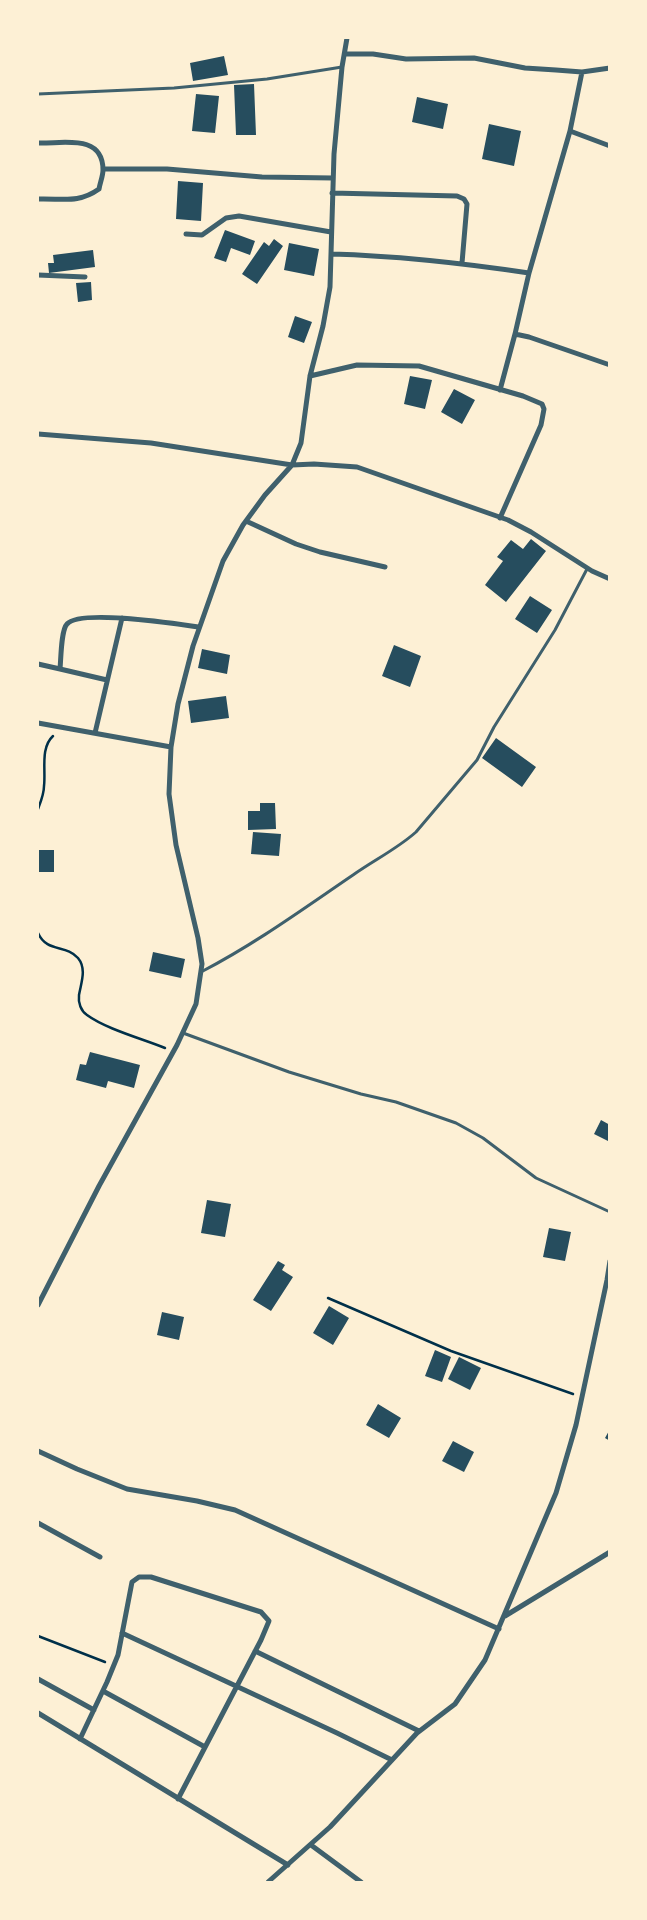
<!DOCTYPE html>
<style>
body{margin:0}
#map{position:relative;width:647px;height:1920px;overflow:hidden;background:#fdf0d5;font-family:"Roboto Serif",serif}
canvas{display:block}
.frame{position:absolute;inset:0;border:39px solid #fdf0d5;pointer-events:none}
</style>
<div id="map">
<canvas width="647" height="1920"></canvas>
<div class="frame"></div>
</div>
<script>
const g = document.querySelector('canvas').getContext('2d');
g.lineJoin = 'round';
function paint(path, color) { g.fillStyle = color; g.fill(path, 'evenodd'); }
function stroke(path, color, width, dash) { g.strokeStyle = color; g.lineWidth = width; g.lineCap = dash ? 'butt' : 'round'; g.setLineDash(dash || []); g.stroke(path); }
paint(new Path2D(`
 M224,56L228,75L193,81L190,63Z
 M254,84L256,135H236L234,85Z
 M196,94L219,96L215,133L192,131Z
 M417,97L448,104L443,129L412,122Z
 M489,124L521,131L514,166L482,159Z
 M178,181L203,183L201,221L176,219Z
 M225,230L255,241L250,255L231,248L226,262L214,258Z
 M274,239L283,246L257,284L242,274L264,242L269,246Z
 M289,243L319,249L314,276L284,270Z
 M93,250L95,267L49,273L48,263H54L53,255Z
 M91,282L92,300L78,302L76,283Z
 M295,316L312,322L304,343L288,337Z
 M410,376L432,380L425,409L404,404Z
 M454,389L475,400L462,424L441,412Z
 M531,539L546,551L506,602L485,585L503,561L497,557L511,540L523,549Z
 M530,596L552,610L537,633L515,619Z
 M394,645L421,656L410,687L382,676Z
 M202,649L230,655L227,674L198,668Z
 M226,696L229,718L191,723L188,701Z
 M496,738L536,767L522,787L482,758Z
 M260,803H275L276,829L248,830V811H260Z
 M253,832L281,834L279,856L251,854Z
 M38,850H54V872H38Z
 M153,952L185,959L181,978L149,971Z
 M90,1052L140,1065L134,1088L108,1081L106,1088L76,1080L80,1064L86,1065Z
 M601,1120L610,1125V1142L594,1134Z
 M207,1200L231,1204L225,1237L201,1233Z
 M549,1228L571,1232L565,1261L543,1257Z
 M278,1261L285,1265L282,1270L293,1277L271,1311L253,1300Z
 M329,1306L349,1318L333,1345L313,1333Z
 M162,1312L184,1317L179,1340L157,1335Z
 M435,1350L451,1357L442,1382L425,1376Z
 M459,1357L481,1368L470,1390L448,1379Z
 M378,1404L401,1418L389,1438L366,1425Z
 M610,1429V1441L605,1438Z
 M453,1441L474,1452L464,1472L442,1461Z`), '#264d5e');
stroke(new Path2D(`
 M38,809C41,801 44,794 44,786C46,770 40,748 53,736
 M38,933C47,953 66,944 78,958C87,969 81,983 79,995C78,1003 81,1011 87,1015C106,1029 143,1039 165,1048
 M328,1298L451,1351L573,1394
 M38,1636L105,1662`), '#003049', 2.5);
stroke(new Path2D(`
 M38,94L174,88L267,79L342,67
 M201,972C255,944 303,909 353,875C374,860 397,849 416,832L477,760L494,727L555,630L587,569
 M183,1033L289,1072L361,1094L396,1102L456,1123L483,1138L536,1178L610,1212`), '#3f606c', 3);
stroke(new Path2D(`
 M345,54H373L406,59L474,58L525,68L556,70L582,72L610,68
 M570,131L610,146
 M38,143C62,144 103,133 103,170C103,176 100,183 99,189C78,204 62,198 38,199
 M103,169H167L262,177L333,178
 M332,193L457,196L464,199L467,204L462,263
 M186,234L202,235L226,218L239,216L331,232
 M332,254C400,256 462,263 529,273
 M38,275L85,277
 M515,334L529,273L570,131L582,72
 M310,376L357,365L419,366L523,396L542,404L544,409L541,425L500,518
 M500,390L515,334L529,337L610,365
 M38,434L151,443L292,465L314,464L357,467L508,520L531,532L592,571L610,579
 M246,521L296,544L320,552L385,567
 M38,664L60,669
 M107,680L60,669C61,659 61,630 67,624C80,609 177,624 199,627
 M38,723L171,747
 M95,733L122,618
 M38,1305L99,1186L177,1045L196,1004L202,964L198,938L176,845L169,794L171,747L178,704L193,646L223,561L243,525L265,495L292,465L301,443L310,376L323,326L330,287L334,154L342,67L347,38
 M38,1451L77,1469L127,1489L197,1501L235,1510L499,1629
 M38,1523L100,1557
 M505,1616L610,1552
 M122,1633L337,1733L392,1760
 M255,1651L419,1731
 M38,1679L94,1710
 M103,1691L205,1747
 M38,1713L288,1865
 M80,1739L107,1682L118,1655L132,1582L139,1577H151L261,1612L269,1621L261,1640L178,1799
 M311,1845L361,1882
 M268,1882L330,1827L417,1733L455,1704L485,1660L556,1493L576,1425L607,1280L610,1261`), '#3f606c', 5);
</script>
